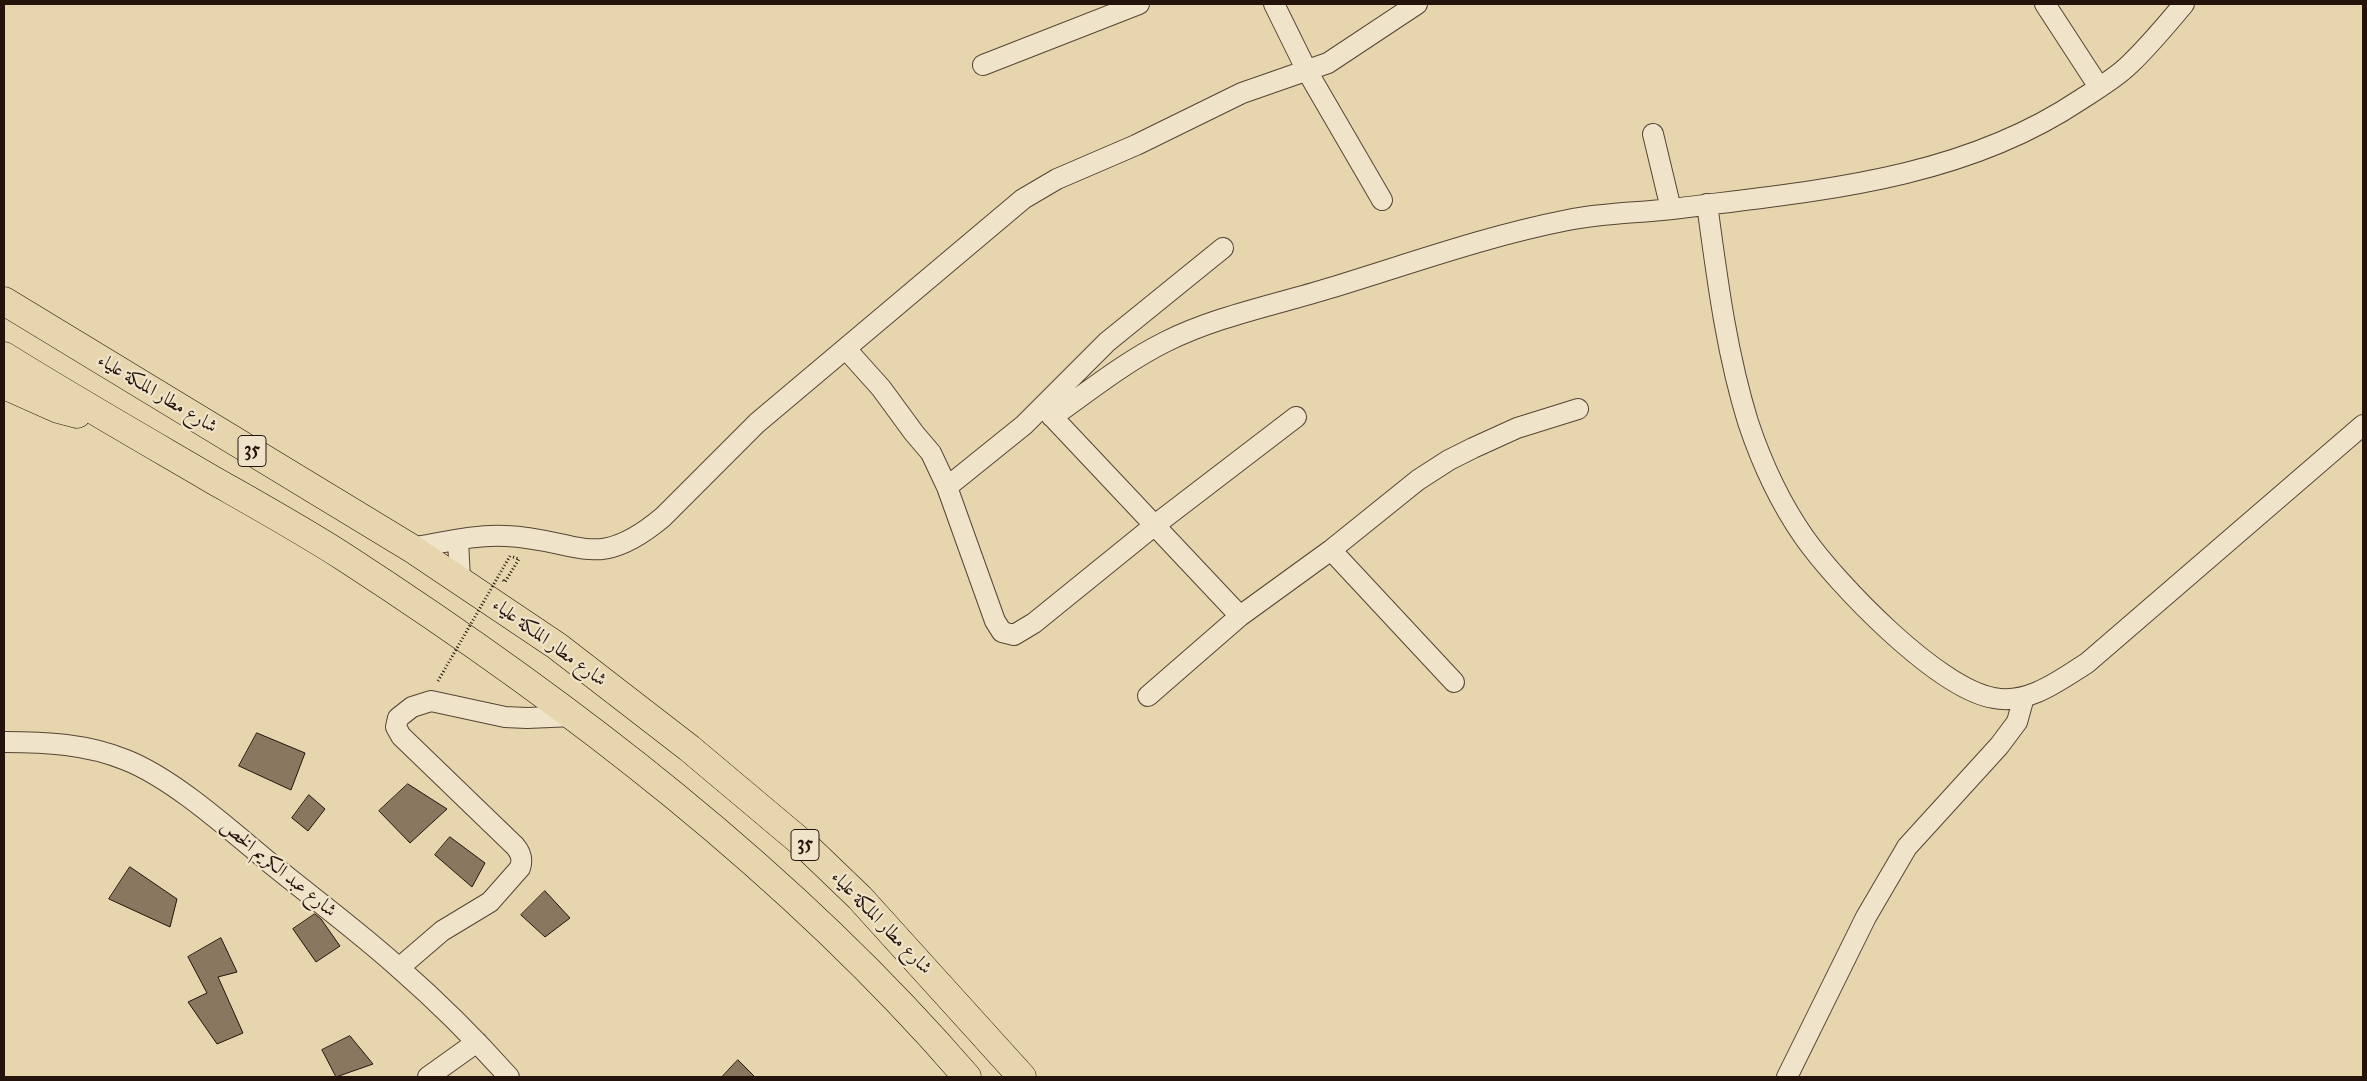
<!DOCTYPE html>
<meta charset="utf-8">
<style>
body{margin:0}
#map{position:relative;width:2367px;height:1081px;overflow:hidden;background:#e7d6ad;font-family:"IM FELL Great Primer",serif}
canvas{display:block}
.frame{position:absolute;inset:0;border:5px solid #24130b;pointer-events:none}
</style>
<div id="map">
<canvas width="2367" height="1081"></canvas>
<div class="frame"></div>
</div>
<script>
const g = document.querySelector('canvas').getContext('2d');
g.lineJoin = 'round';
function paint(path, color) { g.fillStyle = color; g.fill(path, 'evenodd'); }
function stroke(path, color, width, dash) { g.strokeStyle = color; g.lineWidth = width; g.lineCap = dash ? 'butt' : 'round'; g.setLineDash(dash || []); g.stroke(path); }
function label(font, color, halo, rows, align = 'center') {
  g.font = font + ' "IM FELL Great Primer",Amiri,serif'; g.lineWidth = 4.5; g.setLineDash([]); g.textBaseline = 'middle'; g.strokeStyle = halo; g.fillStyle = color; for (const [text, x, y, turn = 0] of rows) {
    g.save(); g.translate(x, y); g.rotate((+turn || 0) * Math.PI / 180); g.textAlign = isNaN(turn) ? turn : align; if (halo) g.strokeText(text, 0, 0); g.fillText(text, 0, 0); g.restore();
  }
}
const building = new Path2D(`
 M257,733L305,753L291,790L239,766Z
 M408,784L447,809L410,843L379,811Z
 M309,795L325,809L308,831L292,818Z
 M450,837L485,863L472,887L435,855Z
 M130,867L177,899L170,927L109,899Z
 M545,891L570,918L545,937L521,915Z
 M315,914L321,919L340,946L316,962L293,929Z
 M221,938L237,972L218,977L243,1033L217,1044L188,1002L207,993L188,957Z
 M350,1036L373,1064L336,1077L322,1050Z
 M738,1060L755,1077H722Z`);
paint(building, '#89785f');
stroke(building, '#24130b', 1);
const minor = new Path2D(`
 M1274,4L1307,71L1382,200
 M2045,4L2099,87
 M983,65L1139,4
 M1653,134L1671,209
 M1707,204C1717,277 1726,351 1748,422C1761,461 1781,504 1804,537C1837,584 1938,689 1994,698C2028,705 2060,680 2087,663L2363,425
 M846,349L881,388L914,433L931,453L947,487L1024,425L1107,342L1223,248
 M1044,408L1240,616
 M1052,417C1089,391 1125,362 1165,342C1217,316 1275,305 1330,288C1409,264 1486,236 1568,220C1602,213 1638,213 1672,209C1813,191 1959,181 2080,100C2097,89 2116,78 2130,64C2150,45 2167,24 2184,4
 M947,487L995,621L1002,632L1014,635L1034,623L1155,525L1296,417
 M458,540L460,579
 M411,548C442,543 474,534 506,536C579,539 595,574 663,517L757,423L1023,199L1057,179L1136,145L1242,93L1328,63L1417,4
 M1331,550L1454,682
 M1148,696L1240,616L1331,550L1418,480L1449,460L1473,448L1517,428L1578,409
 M4,742C46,742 87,744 126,760C174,779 230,830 270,863C313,898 358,931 399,968C438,1002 475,1039 509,1077
 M399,968L442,931L490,902L520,868C523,859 521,853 515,846L401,736L396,727L398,718L412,707L431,701L505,717L527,718L574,716
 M428,1077L477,1042
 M1787,1077L1866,917L1907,847L1999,746L2017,722L2024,697`);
const highway = new Path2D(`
 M4,301L411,548L557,646L689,748L808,848L860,898L1022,1077
 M4,356C73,399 143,439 213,480C257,505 302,530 344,557C569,703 791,873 967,1077
 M4,385L58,409L77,414`);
stroke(minor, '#554434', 22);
stroke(highway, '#24130b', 29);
stroke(new Path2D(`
 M503,580L505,582L519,559L513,557`), '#24130b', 3, [1, 2.5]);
stroke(minor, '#efe4ca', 20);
stroke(highway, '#e7d6ad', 28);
stroke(new Path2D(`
 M438,681L510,556`), '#24130b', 3, [1, 2.5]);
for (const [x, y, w] of [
 [252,451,28],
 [805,845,28]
]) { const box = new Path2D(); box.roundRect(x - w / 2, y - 15.5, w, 31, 4); g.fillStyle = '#efe4ca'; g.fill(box); stroke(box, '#24130b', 1); }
label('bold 18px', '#24130b', null, [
 ["35",252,451],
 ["35",805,845]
]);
label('19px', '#24130b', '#efe4ca', [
 ["شارع مطار الملكة علياء",157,394,31],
 ["شارع مطار الملكة علياء",549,643,36],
 ["شارع عبد الكريم الخص",278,869,39],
 ["شارع مطار الملكة علياء",881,923,46]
]);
</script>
